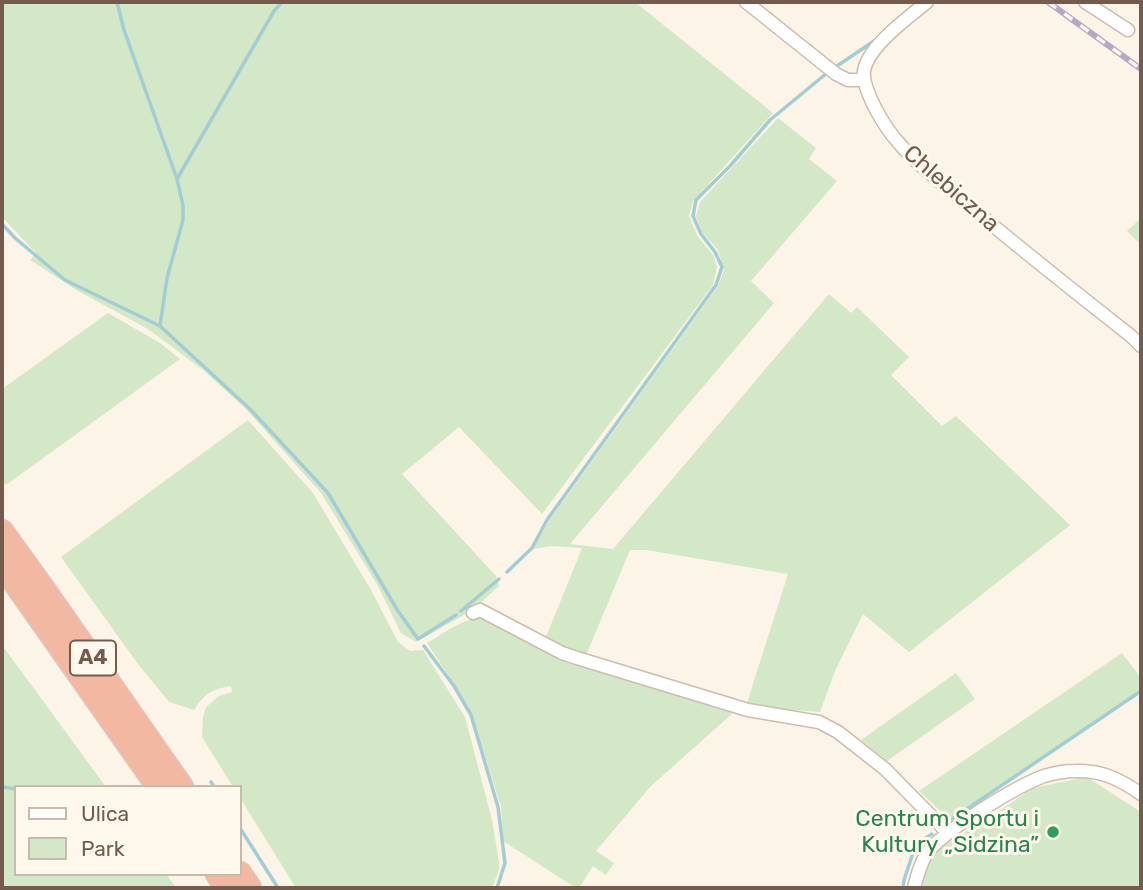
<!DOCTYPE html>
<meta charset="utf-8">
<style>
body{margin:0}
#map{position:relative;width:1143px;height:890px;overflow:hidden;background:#fbf4e7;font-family:Rubik,sans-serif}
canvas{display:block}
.frame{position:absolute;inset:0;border:4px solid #745b4d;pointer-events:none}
.legend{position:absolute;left:14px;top:785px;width:228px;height:91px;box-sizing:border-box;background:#fef8ed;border:2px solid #c7b9ad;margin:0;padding:9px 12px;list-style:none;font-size:21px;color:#745b4d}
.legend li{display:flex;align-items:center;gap:14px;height:35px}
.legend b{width:35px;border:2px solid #c7b9ad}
</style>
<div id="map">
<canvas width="1143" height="890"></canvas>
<div class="frame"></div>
<ul class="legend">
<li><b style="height:9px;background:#fff"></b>Ulica</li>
<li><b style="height:19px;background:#d3e8c6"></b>Park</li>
</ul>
</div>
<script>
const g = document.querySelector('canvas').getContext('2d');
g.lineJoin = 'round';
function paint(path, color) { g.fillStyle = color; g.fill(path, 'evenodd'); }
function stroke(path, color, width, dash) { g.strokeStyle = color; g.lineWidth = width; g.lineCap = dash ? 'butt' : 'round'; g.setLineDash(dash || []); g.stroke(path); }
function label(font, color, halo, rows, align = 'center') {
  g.font = font + ' Rubik,sans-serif'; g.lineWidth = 6; g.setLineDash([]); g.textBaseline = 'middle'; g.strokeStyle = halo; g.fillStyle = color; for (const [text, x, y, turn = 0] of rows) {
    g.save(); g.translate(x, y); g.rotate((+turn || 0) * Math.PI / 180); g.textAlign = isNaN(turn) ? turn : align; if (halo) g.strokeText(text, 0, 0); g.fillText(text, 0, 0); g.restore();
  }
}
paint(new Path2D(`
 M2,2H635L773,113L693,201L689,216L698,237L713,255L717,267L713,285L542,514L459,427L402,474L496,576L499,586L471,611L416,642L401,633L378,586L321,493L245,408L203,370L148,329L78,291L30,260L36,253L2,217Z
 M778,118L816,148L809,159L837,181L751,281L774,303L570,544L613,549L829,294L851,313L857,307L909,357L891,375L942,426L956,416L1070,525L909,652L863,614L835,671L820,712L746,706L788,574L647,550H630L585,658L546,637L582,548L552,546L533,549L549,521L718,286L724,270L718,250L702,232L696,216L700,202Z
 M1141,218V245L1127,231Z
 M108,313L160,343L180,359L6,485L2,480V389Z
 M248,420L313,493L371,590L398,642L410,651L423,650L465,717L492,820L499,862V870L492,888H296L240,798V787H233L202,737L203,717L206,707L219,696L232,692L231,686C212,689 204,694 194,710L169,702L138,664L61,557Z
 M480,618L487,619L734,712L650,787L596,851L614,863L606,875L593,866L579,888H576L503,841L501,807L472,714L458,690L427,643C444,633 460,620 480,618Z
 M2,645L106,787H16V874H166L176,888H2Z
 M1122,653L1141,678V690L949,819L919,791Z
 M956,673L975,699L887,761L861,740Z
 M1087,777L1141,812V888H922L926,869L936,853L948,842L983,822L1033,788Z`), '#d3e8c6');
stroke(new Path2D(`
 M117,2L124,30L177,179L183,206V220L167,278L160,326
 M834,68L874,41
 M177,179L274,11L282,2
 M2,224L15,238L65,280L160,326L251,410L328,493L398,611L418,639L456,615
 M507,572L532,548L547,520L716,285L722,267L715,252L701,234L693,216L696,200L730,166L770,120L827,73
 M461,611L499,579
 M424,646L454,686L471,715L498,807L505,863L497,888
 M211,782L214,787
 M2,787L16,789
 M952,819L1141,691
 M240,828L278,888
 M903,888L904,880L915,847L918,843L932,834`), '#a3cdd5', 3.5);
const street = new Path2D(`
 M746,2L836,74L848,80H864
 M927,2C908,18 868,46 864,71C862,90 885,128 898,142C916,164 943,184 965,202C1019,248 1075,292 1131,336L1141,346
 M1085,2L1128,30
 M473,613L480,610L562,653L577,658L748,710L819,722L838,732L885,769L948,833
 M914,888C917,876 920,864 927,853C944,830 1017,786 1044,776C1054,773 1066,771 1076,771C1102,770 1121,780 1141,794`);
const highway = new Path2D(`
 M2,531L48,595L182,787
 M2,565L158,787
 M240,873L250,888
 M217,874L226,888`);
stroke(street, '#cdbcae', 15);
stroke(highway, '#dbd4d1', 25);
stroke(street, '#fff', 12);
stroke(highway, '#f2b8a1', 23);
const rail = new Path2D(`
 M1048,2L1141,69`);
stroke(rail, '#b7a6c5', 6);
stroke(rail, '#fef8ed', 3.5, [10]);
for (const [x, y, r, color] of [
 [1053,832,7,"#2e9e5b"]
]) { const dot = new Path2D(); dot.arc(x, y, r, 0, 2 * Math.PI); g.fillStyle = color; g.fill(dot); stroke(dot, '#fef8ed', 2.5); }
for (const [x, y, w] of [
 [93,658,46]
]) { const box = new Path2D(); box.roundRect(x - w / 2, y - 17.5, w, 35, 5); g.fillStyle = '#fef8ed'; g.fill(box); stroke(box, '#745b4d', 2); }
label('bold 21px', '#745b4d', null, [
 ["A4",93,658]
]);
label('23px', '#745b4d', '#fef8ed', [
 ["Chlebiczna",951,189,41]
]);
label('23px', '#27864d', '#fef8ed', [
 ["Centrum Sportu i",1039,819],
 ["Kultury „Sidzina”",1039,845]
], 'right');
</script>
